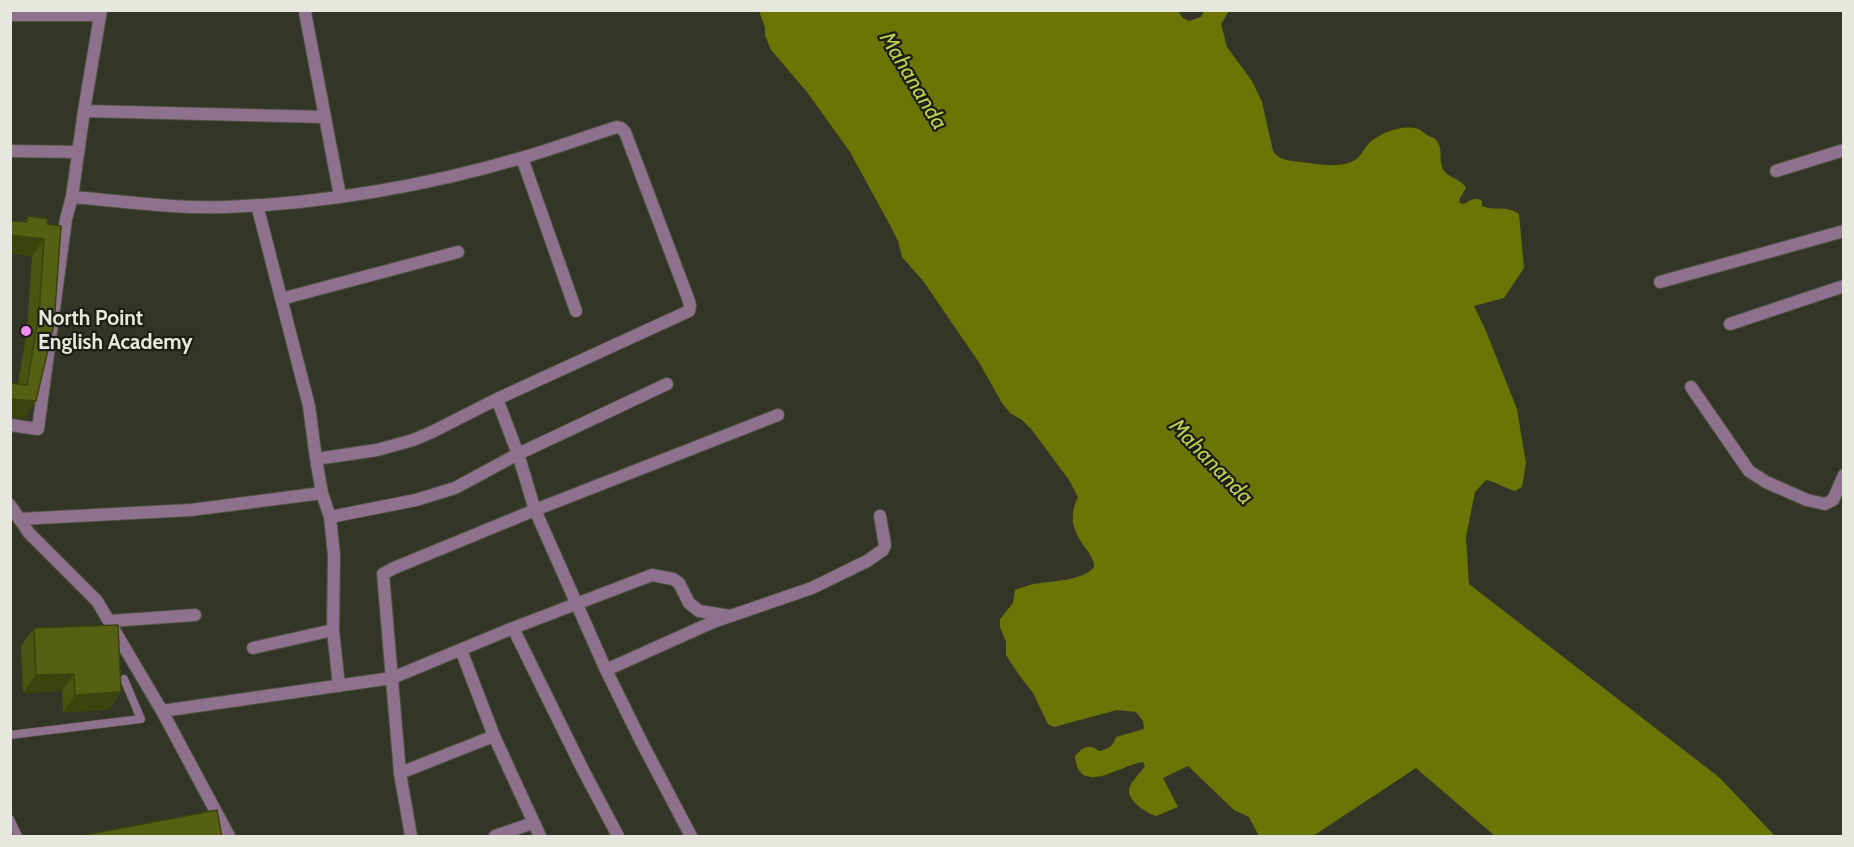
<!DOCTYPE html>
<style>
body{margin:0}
#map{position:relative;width:1854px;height:847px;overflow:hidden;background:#333626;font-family:Cabin,sans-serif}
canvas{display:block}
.frame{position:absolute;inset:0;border:12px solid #e6e8de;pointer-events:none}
</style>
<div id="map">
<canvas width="1854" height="847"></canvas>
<div class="frame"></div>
</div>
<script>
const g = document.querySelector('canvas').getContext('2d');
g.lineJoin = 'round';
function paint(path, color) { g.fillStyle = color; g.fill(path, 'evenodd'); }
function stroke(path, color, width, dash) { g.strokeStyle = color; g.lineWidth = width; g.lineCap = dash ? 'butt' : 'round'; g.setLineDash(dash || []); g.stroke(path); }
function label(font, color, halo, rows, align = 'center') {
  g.font = font + ' Cabin,sans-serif'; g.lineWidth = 4.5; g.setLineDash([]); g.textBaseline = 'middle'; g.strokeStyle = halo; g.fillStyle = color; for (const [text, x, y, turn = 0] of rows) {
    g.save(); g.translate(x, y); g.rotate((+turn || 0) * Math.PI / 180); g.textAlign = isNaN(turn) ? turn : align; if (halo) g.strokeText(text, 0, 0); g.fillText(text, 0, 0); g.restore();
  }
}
paint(new Path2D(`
 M1178,11L1183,18L1189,21L1201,17L1204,11H1229L1221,24L1227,47L1252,81L1262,102L1273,151C1278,160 1291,161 1301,162C1316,164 1336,168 1351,162C1360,159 1364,148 1370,142C1382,132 1403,124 1418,129C1422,130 1425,134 1429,136C1433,138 1434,137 1437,141C1443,149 1439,159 1442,167C1446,178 1461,178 1466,188L1459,200L1460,203L1464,204C1470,200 1476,196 1482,201V206C1495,212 1503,204 1519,214L1524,268L1504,298L1474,306L1486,331L1517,409L1526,463L1522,487L1515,491C1504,488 1497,482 1486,480L1475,492L1466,537L1469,584L1720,778L1775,836H1495L1416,768L1313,836H1259L1249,817L1234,810L1188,766L1163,778L1178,807L1156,816C1146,813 1124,799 1130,786C1133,779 1141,773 1145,766L1143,762C1120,765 1079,798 1075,756C1083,747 1089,743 1099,751C1109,749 1113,746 1116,737L1144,729L1143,721L1136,712L1117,710L1054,727L1048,724L1033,693L1019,675L1006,655V642L1000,627V619L1013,603L1015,590C1021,588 1028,585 1034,584C1051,581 1083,581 1094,567C1094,559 1089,553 1084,546C1072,529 1069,516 1078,497L1069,480L1032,430L1022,420L1010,413L1002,403L980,364L924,282L902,257L898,241L891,227L850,152L807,92L771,50L765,35V27L759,11Z`), '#697504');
const lane = new Path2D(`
 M10,735L141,719L124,679
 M10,819L18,836`);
const street = new Path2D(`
 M101,10L84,111L325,117
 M305,12L340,196
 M10,15H100
 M84,111L72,197C123,201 175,209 226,207C322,204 430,185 521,158C553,149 585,137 617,127L621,128L625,132L689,301L690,306L689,311L497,399L432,432L413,440L377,450L316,459
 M10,151L78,152
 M522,158L576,311
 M1776,171L1844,150
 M257,205L309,406L316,459L322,493L330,517L334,555L333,630L339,686
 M1660,282L1844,231
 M281,299L458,252
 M1730,324L1844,286
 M1691,387L1749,471L1766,482L1807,500L1825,504L1833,500L1844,475
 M497,399L518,454L535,510L606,670L642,743L691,836
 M10,425L38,429L66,219L72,197
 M10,505L29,533L97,601L162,711L229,836
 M330,517L416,500L455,488L518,454L667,384
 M19,519L191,510L322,493
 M110,621L195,615
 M513,628L582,768L618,836
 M253,648L333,630
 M461,650L494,736L540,836
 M606,670L713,622L812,588L867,561L883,550L885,545L880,516
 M162,711L392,678L513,628L652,575L673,579L679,583L689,603L699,611L730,616
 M400,773L494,736
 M411,836L400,773L383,574L394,568L535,510L778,415
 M495,836L533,823`);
stroke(lane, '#505243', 9);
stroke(street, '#505243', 14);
stroke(lane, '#8d718d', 8);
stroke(street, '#8d718d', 12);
paint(new Path2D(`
 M28,216L48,219L36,401L24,419L18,384L27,331L32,256L24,222Z
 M34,628L121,692L108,710L63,712L62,691L23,693L21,646Z`), '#4a5310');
paint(new Path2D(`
 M10,235L44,239L32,256L10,254Z
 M10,399L36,401L24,419L10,417Z
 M74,674L62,691L23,693L36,675Z
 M121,692L108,710L63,712L75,695Z`), '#3c430d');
const building = new Path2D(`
 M28,216L48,219L47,224L61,226L54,324L36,401L10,399L11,383L27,385L39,313L44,239L10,235V221L27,222Z
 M118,625L121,692L75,695L74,674L36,675L34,628Z
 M217,810L222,837H75Z`);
paint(building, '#566013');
stroke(building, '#3c430d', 1.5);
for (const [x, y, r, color] of [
 [26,331,6,"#f18af4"]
]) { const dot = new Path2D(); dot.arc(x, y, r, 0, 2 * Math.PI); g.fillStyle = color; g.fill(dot); stroke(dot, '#1c1d16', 2); }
label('bold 21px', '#e6e8de', '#1c1d16', [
 ["North Point",38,319],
 ["English Academy",38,343]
], 'left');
label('italic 22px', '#bcce4f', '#1c1d16', [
 ["Mahananda",913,81,59],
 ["Mahananda",1211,462,46]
]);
</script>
